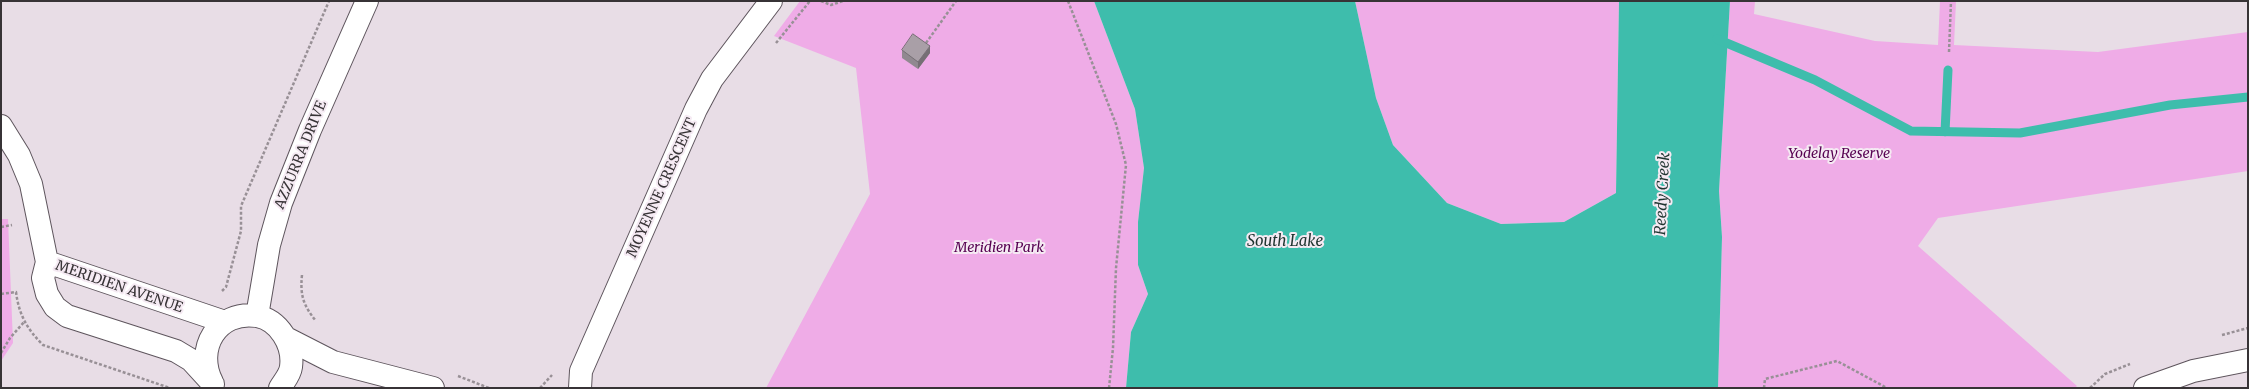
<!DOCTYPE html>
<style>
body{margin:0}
#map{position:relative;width:2249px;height:389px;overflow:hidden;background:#e8dde6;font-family:Merriweather,serif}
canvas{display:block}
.frame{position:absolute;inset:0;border:2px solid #373336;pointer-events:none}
</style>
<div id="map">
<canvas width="2249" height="389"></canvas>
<div class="frame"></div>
</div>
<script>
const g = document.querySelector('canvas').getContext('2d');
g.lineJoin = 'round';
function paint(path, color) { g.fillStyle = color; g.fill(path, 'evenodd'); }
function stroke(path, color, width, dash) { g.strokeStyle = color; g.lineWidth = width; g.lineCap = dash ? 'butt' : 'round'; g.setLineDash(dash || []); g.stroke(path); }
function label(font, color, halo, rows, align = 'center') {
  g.font = font + ' Merriweather,serif'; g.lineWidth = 4; g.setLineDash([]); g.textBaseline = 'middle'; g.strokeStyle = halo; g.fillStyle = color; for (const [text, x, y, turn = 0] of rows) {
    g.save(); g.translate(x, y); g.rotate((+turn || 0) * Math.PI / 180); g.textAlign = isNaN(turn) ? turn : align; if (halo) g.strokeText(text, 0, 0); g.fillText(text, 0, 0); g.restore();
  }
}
paint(new Path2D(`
 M800,1H1094L1135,109L1144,168L1138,222V265L1148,294L1131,332L1126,388H766L870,194L856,68L774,36Z
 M1355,1H1619L1616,193L1564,222L1501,224L1447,203L1393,145L1376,98Z
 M1730,1H1755L1754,14L1875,41L1938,45L1940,1H1956L1954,45L2098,52L2248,32V171L1938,218L1918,246L2077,386L2075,388H1718L1722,237L1719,191Z
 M1,219H8L13,343L1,361Z`), '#eface7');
paint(new Path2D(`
 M1094,1H1355L1376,98L1393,145L1447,203L1501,224L1564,222L1616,193L1619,1H1730L1719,191L1722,237L1718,388H1126L1131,332L1148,294L1138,265V222L1144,168L1135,109Z`), '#3ebdac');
stroke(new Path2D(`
 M1717,39L1815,80L1911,131L2020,133L2170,105L2248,97
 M1945,132L1948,70`), '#3ebdac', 9);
const street = new Path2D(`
 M1,126L19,155L31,184L47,262L43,278L47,294L55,307L67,316L176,351L191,360L213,384
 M47,262L225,322
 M257,316L269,245L281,203L310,130L367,1
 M286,338L333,362L433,388
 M212,382C195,349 217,310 257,316C279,320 294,345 291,367C290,375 284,381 280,388
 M580,388L581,371L696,109L712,79L771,1
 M2145,388L2193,371L2248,360`);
stroke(street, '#5e555d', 24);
stroke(new Path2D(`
 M821,1L831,5L843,1
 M1068,1L1116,124L1126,165L1116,268L1113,348L1109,388
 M776,43L810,1
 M926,43L956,1
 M1949,52L1951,1
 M1,227L12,225
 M302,275C300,295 303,305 316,321
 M222,291L226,287L241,231V206L329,1
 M1,294L16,292C19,315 27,329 43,345L170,388
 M2222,335L2248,328
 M1,353L10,338L24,322
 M458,376L489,388
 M540,388L552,375
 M1764,388L1765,379L1837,361L1887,388
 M2090,388L2105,374L2130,364`), '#989096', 2.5, [3, 2]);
stroke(street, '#fff', 22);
paint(new Path2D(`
 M902,50L930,53L918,69L902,58Z`), '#918990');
paint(new Path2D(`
 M930,46V53L918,69V62Z`), '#766f75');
const building = new Path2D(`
 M913,34L930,46L918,62L902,50Z`);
paint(building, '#a99fa7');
stroke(building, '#766f75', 1);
label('italic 14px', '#560051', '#f5eaf3', [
 ["Yodelay Reserve",1839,154],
 ["Meridien Park",999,248]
]);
label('14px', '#373336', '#f5eaf3', [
 ["AZZURRA DRIVE",301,155,-68],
 ["MOYENNE CRESCENT",662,188,-66],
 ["MERIDIEN AVENUE",119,287,19]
]);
label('italic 15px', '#1f3430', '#f5eaf3', [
 ["Reedy Creek",1663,194,-87],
 ["South Lake",1285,242]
]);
</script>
